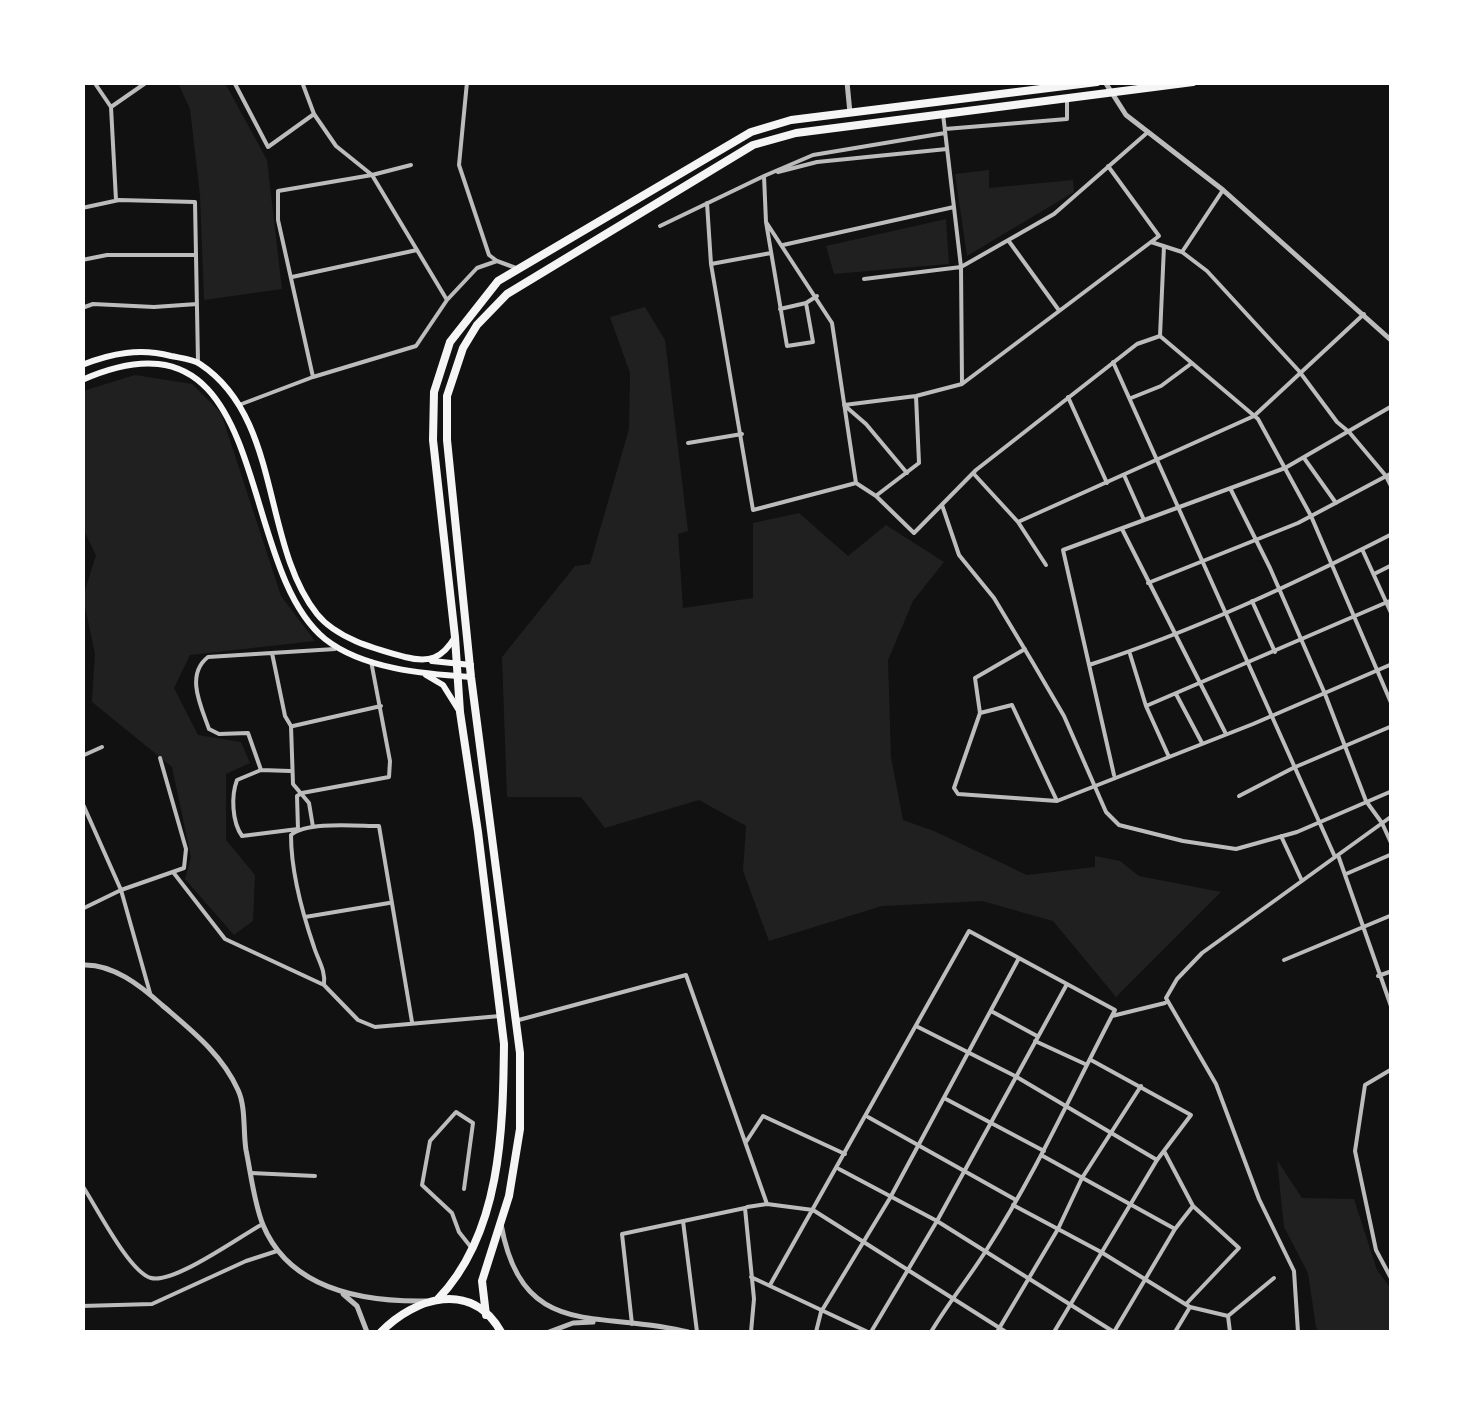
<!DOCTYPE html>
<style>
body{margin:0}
#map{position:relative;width:1474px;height:1415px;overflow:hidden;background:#111;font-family:"Fira Sans",sans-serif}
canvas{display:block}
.frame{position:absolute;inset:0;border:85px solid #fff;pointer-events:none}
</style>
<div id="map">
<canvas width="1474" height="1415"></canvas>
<div class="frame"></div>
</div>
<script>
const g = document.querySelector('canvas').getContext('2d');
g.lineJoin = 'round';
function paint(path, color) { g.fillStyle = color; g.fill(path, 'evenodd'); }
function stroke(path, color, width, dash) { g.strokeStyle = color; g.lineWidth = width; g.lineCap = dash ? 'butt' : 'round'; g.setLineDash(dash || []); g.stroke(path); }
paint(new Path2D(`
 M178,83H225L267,160L282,289L204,300L200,195L190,109Z
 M989,170V188L1073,180L1074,192L967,256L955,174Z
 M946,219L949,264L834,274L826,246Z
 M645,307L665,340L688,531L678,534L683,608L753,598V523L799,513L848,556L886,525L944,562L913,601L888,660L891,757L903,820L934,831L1027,875L1095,867V856L1120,861L1139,876L1221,892L1116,997L1053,921L982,901L882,906L769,941L743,871L746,826L699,800L605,828L581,797H507L502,657L575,566L590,564L629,429L630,373L610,317Z
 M135,375L192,384L221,413L281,596L315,641L190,655L174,688L198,735L241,742L250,763L226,774V840L255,875L253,921L234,935L185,879L191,857L172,767L92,702L95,654L83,597L96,555L83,529V391Z
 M1277,1160L1302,1198L1354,1199L1377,1270L1391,1289V1332H1319L1316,1327L1308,1273L1284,1227Z`), '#202020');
stroke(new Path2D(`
 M94,82L111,107L116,200
 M234,82L268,147L314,114
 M302,82L314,114L336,146L372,175L447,300
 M111,107L147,82
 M943,114L961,267L962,384
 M945,129L1067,119V101
 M778,172L817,162L947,149
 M707,203L711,264L753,510L856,483
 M82,208L119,200L195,202L198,362
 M766,222L832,323L856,483L876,496L914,533L976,470L1137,344L1160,336L1258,419L1311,516L1392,705
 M660,226L764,176
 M1008,240L1058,309
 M1151,242L1182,252L1207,271L1299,371L1337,422L1349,432L1386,476L1392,488
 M783,245L954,207
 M1182,252L1223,190
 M82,260L107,255H196
 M497,261L516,268
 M711,264L771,253
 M292,277L417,250
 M864,279L961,267L1054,214L1148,132
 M806,303L813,342L787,346L766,222L764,176L813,155L945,133
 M82,308L93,304L154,307L197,304
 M780,309L806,303L817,296
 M1160,336L1164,246
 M1113,362L1335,857
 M313,377L278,220V191L372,175L411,165
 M1068,397L1107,483
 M1131,398L1161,386L1192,363
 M239,405L313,377L416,346L447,300L477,268L497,261L489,255L459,165L467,82
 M844,405L916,396L962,384L1159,236L1108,166
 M844,405L866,424L907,473
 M688,443L742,434
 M1304,458L1336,503
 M973,473L1018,522L1046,565
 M1124,475L1144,520
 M1231,490L1270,568L1325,694L1366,801L1382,823L1392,845
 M877,495L919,463L916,396
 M942,505L959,555L994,598L1033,663L1064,716L1106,812L1119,825L1183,841L1236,849L1297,832L1392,791
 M1018,522L1254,416L1364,314
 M1122,529L1226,734
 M1362,549L1392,615
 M1374,574L1392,565
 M1148,583L1298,523L1392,473
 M1252,601L1275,652
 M1025,649L975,678L980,713L954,788L958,794L1057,801L1253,724L1392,664
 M272,653L285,716L291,726L293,784L309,803L313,827
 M1130,654L1146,706
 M1089,665C1194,631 1294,584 1392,534
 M1176,694L1202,743
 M980,713L1012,705L1057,801
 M293,726L381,706
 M82,756L102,747
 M1169,757L1146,706L1392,600
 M261,770L237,780C231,796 232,822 242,836L298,829L297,796L302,793L389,777L390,761L371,661
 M290,771L261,770L248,733L219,734L209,729C201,706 185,675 208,657L335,649
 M1114,775L1063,550L1285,468L1392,406
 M1239,796L1293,768L1392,726
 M82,802L121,890L150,993
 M1281,836L1302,881
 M1338,855L1392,1009
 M173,872L225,939L324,985L358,1020L375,1027L500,1016
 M1346,874L1392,854
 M82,909L121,890L184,868L186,849L160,758
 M305,917L389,903
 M1284,960L1392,915
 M1378,976L1392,971
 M324,985C326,971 318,960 314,947C302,912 291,872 291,835C307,821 357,826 379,826L412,1022
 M991,1011L1037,1036
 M1112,1016L1165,1003
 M515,1021L686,975L767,1204
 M916,1026L1015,1076L1157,1160L1054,1332
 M1035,1041L1085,1064
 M1091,1060L1191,1115L1157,1160
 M1392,1069L1365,1085L1355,1151L1376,1250L1392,1280
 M944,1098L1044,1151
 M868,1117L1016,1200
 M746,1142L763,1116L845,1154
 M1164,1151L1193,1206L1239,1248L1187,1303
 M1041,1155L1175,1229
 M839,1169L937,1221L1114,1332
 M251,1173L315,1176
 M1391,1174H1392
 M82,1185C96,1206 129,1272 151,1278C174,1284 239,1237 261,1225
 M464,1189L473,1123L456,1112L430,1141L422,1185L452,1213L459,1232L470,1246
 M1013,1205L1101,1252L1190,1307L1228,1316
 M747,1207L767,1204L813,1210L1006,1332
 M683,1221L697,1332
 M751,1277L868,1332
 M770,1285L969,931L1115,1010C1073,1090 1036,1173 987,1249C969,1278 948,1303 931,1332
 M82,1306L152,1304L246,1261L277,1251
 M632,1324L622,1234L745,1208L754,1299L751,1332
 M816,1332L821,1312L890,1198L1019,958
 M871,1332L937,1221L1067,984
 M997,1332L1058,1229L1082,1178L1141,1086
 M1114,1332L1175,1229L1193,1206
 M1175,1332L1190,1307
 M1230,1332L1228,1316L1274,1278
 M1298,1332L1294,1271L1259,1199L1216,1084L1166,998L1177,979L1202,953L1392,816`), '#bcbcbc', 4);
stroke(new Path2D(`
 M847,82L850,113
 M1105,82L1126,115L1223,190L1392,341
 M82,965C112,963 141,986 162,1005C191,1030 222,1054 238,1090C246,1107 243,1132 246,1150C251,1174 254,1203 263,1225C290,1290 365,1302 426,1301
 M501,1224C522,1343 600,1309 688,1332
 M343,1294L357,1306L367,1332
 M549,1332L573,1323L593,1322`), '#bcbcbc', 5);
stroke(new Path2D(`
 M82,365C112,353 140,348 171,356C180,358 193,359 200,364C282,418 261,543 317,614C337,639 376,649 405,657C429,663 442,659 455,637
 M82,380C276,295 232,563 325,639C363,669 424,674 471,677
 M432,661L471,665
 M426,675L443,685L458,709`), '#f5f5f5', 6);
stroke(new Path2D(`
 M438,1299C501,1233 503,1131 504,1044L478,832L460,712L455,637L433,440L434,392L450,342L498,281L751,132L791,120L1097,82
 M486,1315L482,1281L509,1196L520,1129V1053L471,677L447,440V396L463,348L477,325L507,294L753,145L796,133L1193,82
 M381,1332C415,1297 472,1280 501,1332`), '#f5f5f5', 8);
</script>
